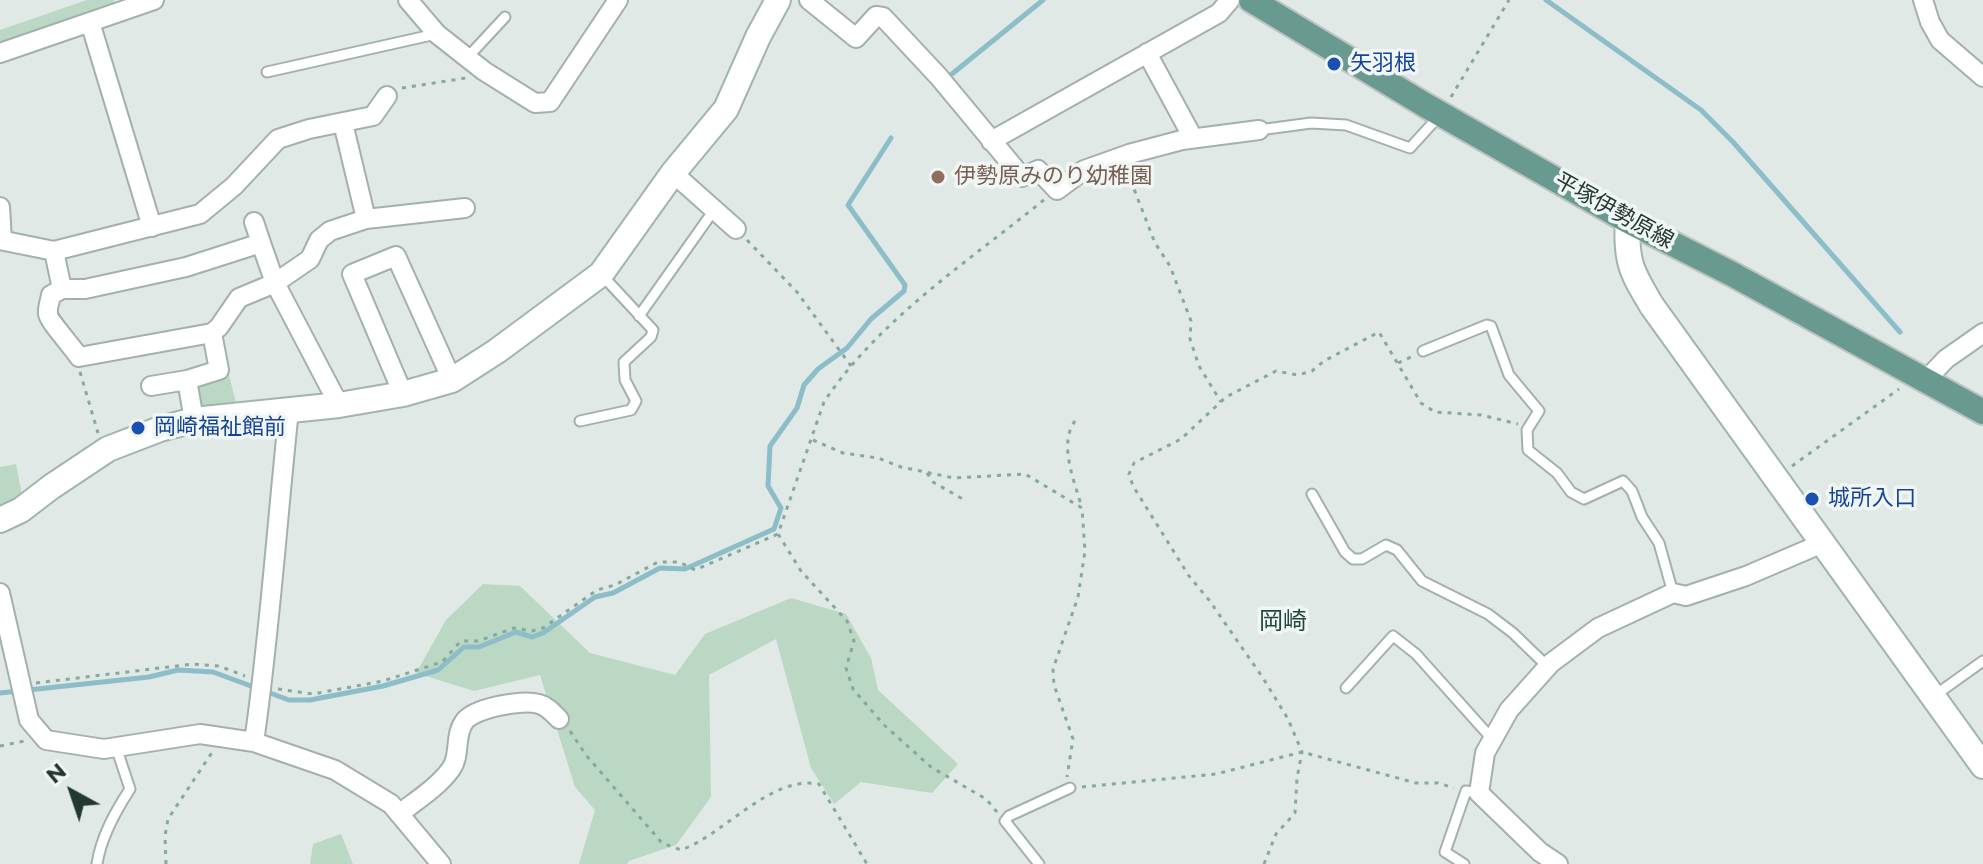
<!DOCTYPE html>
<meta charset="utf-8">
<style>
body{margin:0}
#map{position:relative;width:1983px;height:864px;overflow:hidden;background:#e0e9e5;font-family:Montserrat,sans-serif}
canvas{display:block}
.north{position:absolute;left:32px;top:752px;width:80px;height:80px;-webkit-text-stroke:6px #f0f6f3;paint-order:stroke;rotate:320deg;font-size:22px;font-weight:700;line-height:32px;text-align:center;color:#233833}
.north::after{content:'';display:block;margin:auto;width:28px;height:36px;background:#233833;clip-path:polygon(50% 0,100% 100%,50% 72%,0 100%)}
</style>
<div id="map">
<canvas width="1983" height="864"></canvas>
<div class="north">N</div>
</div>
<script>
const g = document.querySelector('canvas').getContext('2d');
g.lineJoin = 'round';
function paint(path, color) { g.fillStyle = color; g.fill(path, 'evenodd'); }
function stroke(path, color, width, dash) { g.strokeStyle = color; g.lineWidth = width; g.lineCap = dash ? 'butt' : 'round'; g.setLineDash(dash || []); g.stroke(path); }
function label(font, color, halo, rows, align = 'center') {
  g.font = font + ' Montserrat,"Noto Sans JP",sans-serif'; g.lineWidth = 7; g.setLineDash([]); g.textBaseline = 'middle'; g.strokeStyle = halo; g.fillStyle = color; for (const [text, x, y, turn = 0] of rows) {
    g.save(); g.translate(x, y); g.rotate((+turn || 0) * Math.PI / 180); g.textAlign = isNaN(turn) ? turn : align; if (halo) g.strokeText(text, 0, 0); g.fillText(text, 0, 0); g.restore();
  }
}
paint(new Path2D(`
 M87,0H114L118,8L0,48V30Z
 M228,371L237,407L197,413L195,379Z
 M16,464L22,495L0,507V467Z
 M483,584L520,586L590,653L675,675L705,634L791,598L846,614L871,658L878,690L958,764L932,793L861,782L834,804L811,768L776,639L709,675L711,797L676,845L629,861L627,864H579L595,810L575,787L540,675L474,691L416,673L446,620Z
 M341,834L353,864H310L313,844Z`), '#bbd8c4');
stroke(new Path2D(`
 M1546,0L1701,110L1733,142L1900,332
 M947,78L1043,0
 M0,693L149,677L178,670L213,672L289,700H310L383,686L438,670L464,647H479L516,632L532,637L543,633L595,597L613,593L660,568L685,569L774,529L781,508L768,486L770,446L797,408L804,385L818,369L847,348L871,319L904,291L905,285L848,205L891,138`), '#8dbdc9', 5);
const lane = new Path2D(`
 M467,58L505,17
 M267,72L436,34
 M1259,130L1311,123L1346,125L1410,148L1440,115
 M639,316L714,210
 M1423,351L1487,325L1491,326L1509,375L1539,411L1527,430L1528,450L1557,473L1571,492L1584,499L1623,481L1632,491L1642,517L1659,543L1673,593
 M580,421L631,410L636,401L625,380L624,362L651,337L653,330L601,274
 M1312,494L1345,552L1353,559H1362L1386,545L1397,550L1422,581L1488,614L1513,633L1548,667
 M1346,688L1393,636L1416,654L1493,740
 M1934,696L1983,661
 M97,864C101,837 115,812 130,789L116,747
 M1039,864L1005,821L1009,816L1070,788
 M1464,864L1445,852L1466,791L1479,793`);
const street = new Path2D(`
 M408,0L437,34L484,71L535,103L550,102L618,0
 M809,0L856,38L876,16L883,17L939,77L1022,177L1038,170L1057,190L1084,170L1129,154L1182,140L1259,130
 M1923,0L1930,22L1940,40L1983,77
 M90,22L152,227
 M0,53L154,0
 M1147,53L1193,138
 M343,123L366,219
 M991,141L1219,13L1230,0
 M673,173L736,229
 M0,207L2,240
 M0,240L54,251L200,214L234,186L278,139L309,129L373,116L387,96
 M261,243L275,283L339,405
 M54,251L62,289
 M212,333L79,357C74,349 48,320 48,314C47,308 50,301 51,295L62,289H85L186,267L261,243L254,222
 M1926,380L1946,359L1983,333
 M151,386L187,380
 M403,394L352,274L396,256L452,380
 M194,420L187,380L219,370L212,333L219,327L239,298L275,283L310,259L319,240L330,231L366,219L465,208
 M0,593L29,720L46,740L104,749L200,734L254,742L335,770L391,804L441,864
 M254,742C270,632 277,521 289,410
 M399,814C417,800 438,787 451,769C461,755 454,736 464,722C473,708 523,699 539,704C547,706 553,713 559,719
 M1558,864L1540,852L1479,793L1485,753L1509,710L1551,663L1598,628L1673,593L1686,596L1746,576L1823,543`);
const secondary = new Path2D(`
 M1628,221C1625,261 1632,273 1652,306L1983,766
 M0,520L21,510L51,487L108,449L160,429L194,420L339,405L403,394L452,380L497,351L601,274L673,173L726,109L758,37L778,0`);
const primary = new Path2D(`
 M1251,0L1425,105L1628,221L1732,274L1983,412`);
stroke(lane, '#a4b0ac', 13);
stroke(street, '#a4b0ac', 22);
stroke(secondary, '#a1b4ad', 28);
stroke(primary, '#bdc3c2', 28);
stroke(new Path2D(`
 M402,88L466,78
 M1451,97L1509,0
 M1127,171L1155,243L1170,266L1191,321L1190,339L1199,366L1221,402
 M747,240L797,292L851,366
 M1398,363L1413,356
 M80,372L98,433
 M1075,421C1058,444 1075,483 1082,508
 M813,440L843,453L878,458L901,467L954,478L1025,474L1082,508L1085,551L1078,597L1053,669L1054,685L1073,739L1067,777
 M1792,466L1899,389
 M927,473L933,482L966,501
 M36,683L193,664L219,666L245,676
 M278,689L313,694L383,681L442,662L461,641H478L514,628L532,631L543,628L597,590L615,585L658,562H679L695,570L778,534
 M570,731L586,755L662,843L681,850C724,835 770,775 819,784L867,864
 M0,746L24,741
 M1082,787L1216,774L1302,752L1416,783H1438L1454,788
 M997,812L986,799L931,767L884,725L853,689L846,668L854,641L847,621L801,571L778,534L824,402C878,320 969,261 1045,199
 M166,864L165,836L168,819L213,751
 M1264,864L1276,834L1295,813L1297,778L1302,752L1288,719L1263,678L1209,600L1189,576L1133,486L1129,474L1134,463L1181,439L1226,397L1276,371L1298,375L1312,371L1324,361L1379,332L1421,403L1435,412L1481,415L1518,424`), '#84a99f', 3, [4, 6]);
stroke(lane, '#fff', 9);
stroke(street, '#fff', 18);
stroke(secondary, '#fff', 24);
stroke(primary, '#699a8f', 24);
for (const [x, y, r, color] of [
 [1334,64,8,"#1a4fb4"],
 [938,177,8,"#8d6e63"],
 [138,428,8,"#1a4fb4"],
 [1812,499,8,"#1a4fb4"]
]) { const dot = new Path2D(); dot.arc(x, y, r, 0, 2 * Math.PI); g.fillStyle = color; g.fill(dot); stroke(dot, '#f0f6f3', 3); }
label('22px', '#164399', '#f0f6f3', [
 ["矢羽根",1350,64],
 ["岡崎福祉館前",154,428],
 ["城所入口",1828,499]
], 'left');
label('22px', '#785e54', '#f0f6f3', [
 ["伊勢原みのり幼稚園",954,177]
], 'left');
label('22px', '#233833', '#f0f6f3', [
 ["平塚伊勢原線",1614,211,29]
]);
label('24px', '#21473f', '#f0f6f3', [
 ["岡崎",1283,622]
]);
</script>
